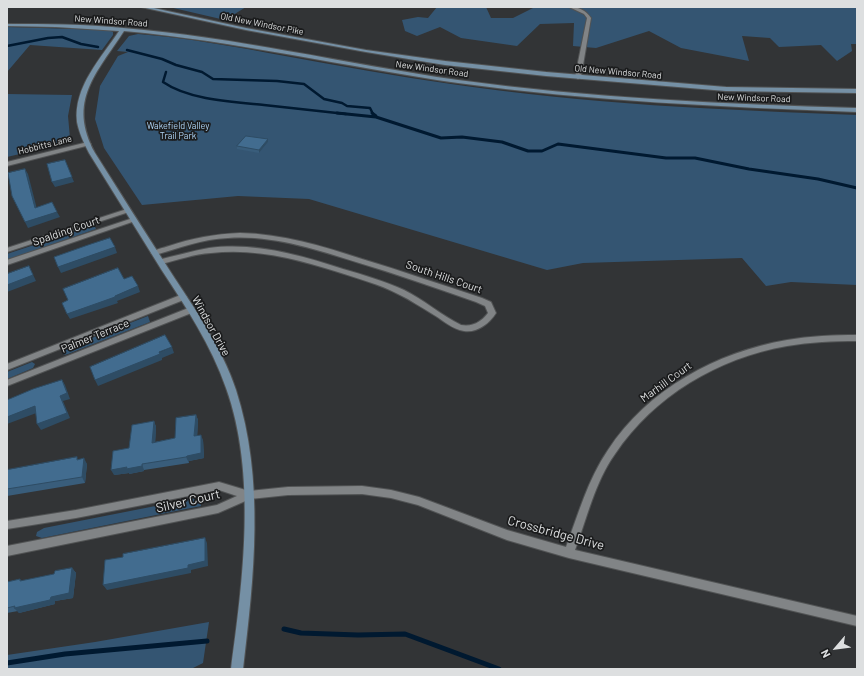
<!DOCTYPE html>
<style>
body{margin:0}
#map{position:relative;width:864px;height:676px;overflow:hidden;background:#323436;font-family:Barlow,sans-serif}
canvas{display:block}
.frame{position:absolute;inset:0;border:8px solid #dddfe0;pointer-events:none}
.north{position:absolute;left:816px;top:628px;width:40px;height:40px;-webkit-text-stroke:3px #1b1c1d;paint-order:stroke;rotate:242deg;font-size:11px;font-weight:700;line-height:16px;text-align:center;color:#dddfe0}
.north::after{content:'';display:block;margin:auto;width:14px;height:18px;background:#dddfe0;clip-path:polygon(50% 0,100% 100%,50% 72%,0 100%)}
</style>
<div id="map">
<canvas width="864" height="676"></canvas>
<div class="frame"></div>
<div class="north">N</div>
</div>
<script>
const g = document.querySelector('canvas').getContext('2d');
g.lineJoin = 'round';
function paint(path, color) { g.fillStyle = color; g.fill(path, 'evenodd'); }
function stroke(path, color, width, dash) { g.strokeStyle = color; g.lineWidth = width; g.lineCap = dash ? 'butt' : 'round'; g.setLineDash(dash || []); g.stroke(path); }
function label(font, color, halo, rows, align = 'center') {
  g.font = font + ' Barlow,sans-serif'; g.lineWidth = 3.5; g.setLineDash([]); g.textBaseline = 'middle'; g.strokeStyle = halo; g.fillStyle = color; for (const [text, x, y, turn = 0] of rows) {
    g.save(); g.translate(x, y); g.rotate((+turn || 0) * Math.PI / 180); g.textAlign = isNaN(turn) ? turn : align; if (halo) g.strokeText(text, 0, 0); g.fillText(text, 0, 0); g.restore();
  }
}
paint(new Path2D(`
 M169,7H246L225,20Z
 M437,7H486L491,18H513L535,7H857V44H851L852,51L837,61L821,45L779,47L770,38L742,36L749,61L681,48L649,31L596,48L573,46L574,23L540,24L517,46L461,38L440,27L417,36L405,31L402,20L418,17L428,18Z
 M7,27L109,30L113,32V35L102,50L30,45L7,72Z
 M138,34C188,38 237,47 285,56C340,66 395,76 451,84C585,104 721,110 857,115V285L791,282L766,286L742,258L583,263L547,270L309,199L238,196L142,205L104,148L95,119L100,86L118,56L128,52L117,51L129,36Z
 M7,94L72,95L68,116L70,138L62,144L7,157Z
 M94,225L96,229L7,260V254Z
 M148,316L150,322L68,354L64,355L62,353L66,348Z
 M32,362L35,364L33,368L7,379V372Z
 M201,497V506L42,538L36,536L37,532L44,528Z
 M209,622L203,663L193,668L7,669V655L95,642Z`), '#345572');
stroke(new Path2D(`
 M7,46L48,38L62,37L81,44L98,47
 M127,50L162,59L176,65L202,72L213,79L277,81L304,84L324,99L342,103L347,106L370,108L373,114
 M166,72L163,82C189,100 233,102 264,105C291,108 319,111 346,114`), '#001930', 2.5);
stroke(new Path2D(`
 M337,113L376,117L441,138L462,137L502,142L528,151H542L558,144L666,158H695L749,169L818,179L857,188
 M372,113L376,116`), '#001930', 3);
stroke(new Path2D(`
 M284,629L301,633L358,635L405,634L499,669
 M7,663L65,654L207,641`), '#001930', 5);
const street = new Path2D(`
 M569,7C578,7 586,10 591,18L581,77L578,79L575,77L587,18L584,14Z
 M88,142L91,144L90,145L7,166V162Z
 M127,209L129,210V212L7,252V248Z
 M133,218L135,219V221L7,265V260Z
 M240,233C283,234 322,246 362,259C402,271 442,285 482,298L491,302L496,313C489,324 477,333 464,331C452,329 444,321 434,315C422,308 411,300 398,294C379,284 359,279 338,272C296,259 256,248 211,253C194,254 178,260 161,264L157,262L158,260C175,256 192,251 209,248C255,242 300,255 343,269C364,275 384,281 404,290C424,300 441,315 461,325C473,327 481,322 488,313L485,306L476,302C436,288 396,274 356,262C314,249 272,235 228,238C202,239 180,248 155,255L151,253C156,249 163,248 169,246C192,238 215,234 240,233Z
 M183,294L187,297L186,299L7,370V364Z
 M191,307L195,310L194,312L7,386V380Z
 M857,335V341C834,341 810,342 787,346C718,358 654,396 615,454C595,482 587,518 575,550L857,616V626L569,558L507,540L418,505L391,498L362,494L288,495L250,499L218,513L7,556V546L217,505L237,496L219,490L76,518L7,529V521L76,510L219,482L249,491L288,487L362,486L391,490L419,497L507,530L566,547C578,515 588,479 608,450C648,389 717,352 787,340C810,336 834,335 857,335Z`);
const secondary = new Path2D(`
 M141,7H149L246,28L366,50L445,61L546,72L726,87L857,89V93L726,91L546,76L445,65L366,52L246,30Z
 M7,24C46,24 85,24 123,28C235,37 346,64 458,80C590,98 724,104 857,108V112C724,107 590,101 458,83C346,67 236,41 124,31C96,74 67,101 95,153C120,193 145,232 170,271C194,308 222,347 236,390C265,480 254,577 243,669H231C243,580 257,474 226,388C211,345 186,307 161,269C137,230 113,192 89,153C84,143 79,133 77,122C73,87 102,57 119,31L56,27L7,26Z`);
stroke(street, '#515354', 2);
stroke(secondary, '#515354', 2);
paint(street, '#818486');
paint(secondary, '#7590a5');
paint(new Path2D(`
 M268,142L259,153L237,149V146Z
 M196,415L198,420L197,436L203,440L204,458L189,461V463L144,470V471L129,474V473L114,475L129,448L154,421L156,427L155,442L175,438Z
 M79,459L87,464L85,483L7,496V470Z
 M72,568L76,573L73,598L55,601V604L19,613L18,611L7,613V582L20,579L21,581L54,574Z`), '#395d7b');
paint(new Path2D(`
 M268,139V142L259,153V150Z
 M65,160L74,182L55,187L52,182Z
 M25,169L28,174L38,213L35,208Z
 M57,212L60,217L28,228L25,222Z
 M115,247L117,253L61,273L58,267Z
 M29,266L36,281L7,292V285Z
 M138,286L140,292L117,301L118,303L70,319L67,314L115,296Z
 M172,347L174,353L162,358V360L98,386L95,380Z
 M62,380L65,385L70,399L63,401L70,418L41,430L37,424L60,396Z
 M35,406L39,412L7,424V417Z
 M196,415L198,420L197,442L194,436Z
 M154,421L156,427L155,448L152,443Z
 M201,435L203,440L204,458L189,461V463L186,457L187,456Z
 M84,458L87,464L85,483L82,477Z
 M142,464L144,470V471L129,474V473L114,475L111,470Z
 M205,538L207,543L208,566L191,570V573L107,590L103,585Z
 M72,568L76,573L73,598L55,601V604L19,613L14,608L51,597Z`), '#2e4c64');
const building = new Path2D(`
 M246,136L268,139L259,150L237,146Z
 M65,160L72,177L52,182L47,164Z
 M25,169L35,208L52,202L57,212L25,222L12,196L8,173Z
 M110,238L115,247L58,267L54,257L88,245Z
 M29,266L33,275L7,285V274Z
 M118,268L124,279L132,276L138,286L115,296V297L67,314L62,303L68,300L63,289Z
 M165,335L172,347L159,352L160,354L95,380L90,367Z
 M62,380L67,393L60,396L67,413L37,424L35,406L7,417V400L33,389Z
 M196,415L194,436L201,435V453L187,456L186,457L142,464V466L126,469L127,467L111,470L113,451L129,448L132,425L154,421L152,443L175,438L176,418Z
 M77,457V460L84,458L82,477L7,489V470Z
 M205,538V561L188,565V568L103,585L105,560L123,557V554Z
 M72,568L69,593L51,597L50,600L14,608L15,606L7,608V582L20,579V581L54,574L55,571Z`);
paint(building, '#426c8f');
stroke(building, '#2e4c64', 1);
label('9px', '#dddfe0', '#1b1c1d', [
 ["New Windsor Road",111,21,4],
 ["Old New Windsor Pike",262,24,11],
 ["New Windsor Road",432,69,8],
 ["Old New Windsor Road",618,72,5],
 ["New Windsor Road",754,98,2],
 ["Hobbitts Lane",45,145,-14]
]);
label('9px', '#b0d6f8', '#1b1c1d', [
 ["Wakefield Valley",178,126],
 ["Trail Park",178,136]
]);
label('11px', '#dddfe0', '#1b1c1d', [
 ["Spalding Court",66,231,-19],
 ["South Hills Court",444,277,19],
 ["Windsor Drive",211,326,61],
 ["Palmer Terrace",95,336,-22],
 ["Marhill Court",666,382,-36]
]);
label('13px', '#dddfe0', '#1b1c1d', [
 ["Silver Court",188,501,-13],
 ["Crossbridge Drive",556,533,15]
]);
</script>
